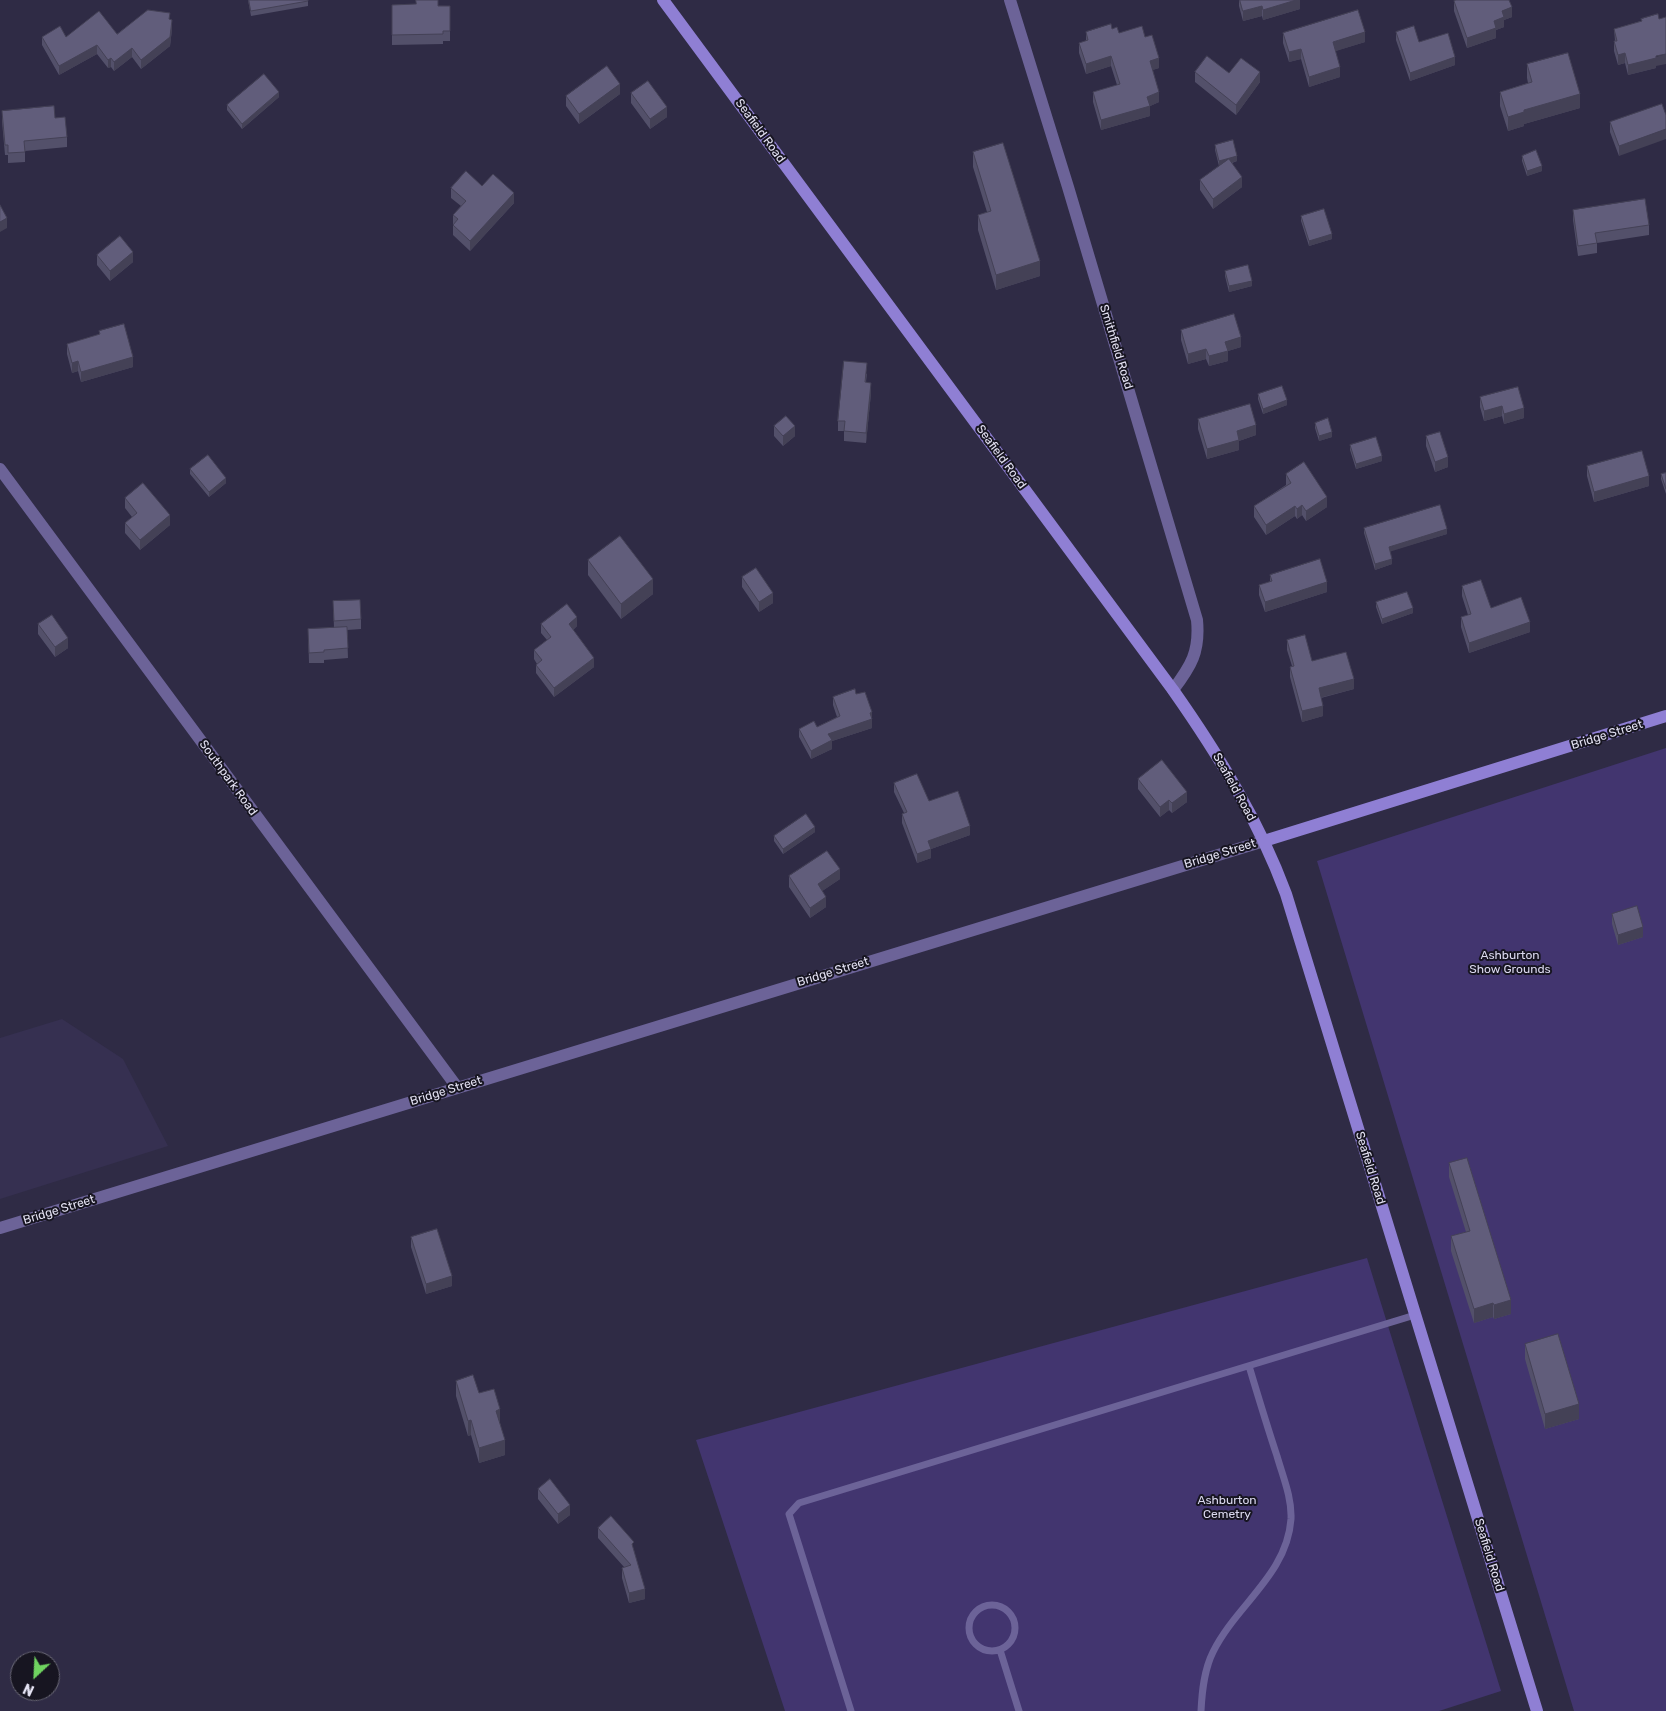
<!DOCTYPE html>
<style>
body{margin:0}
#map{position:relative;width:1666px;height:1711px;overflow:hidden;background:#2f2b45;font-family:Rubik,sans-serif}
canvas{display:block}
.north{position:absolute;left:10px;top:1651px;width:50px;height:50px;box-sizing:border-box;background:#171521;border:1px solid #696775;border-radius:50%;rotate:205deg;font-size:14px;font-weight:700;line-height:20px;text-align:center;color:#e4e2f3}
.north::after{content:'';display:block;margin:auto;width:18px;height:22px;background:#6fd360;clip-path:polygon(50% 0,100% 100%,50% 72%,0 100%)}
</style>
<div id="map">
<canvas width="1666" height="1711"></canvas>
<div class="north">N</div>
</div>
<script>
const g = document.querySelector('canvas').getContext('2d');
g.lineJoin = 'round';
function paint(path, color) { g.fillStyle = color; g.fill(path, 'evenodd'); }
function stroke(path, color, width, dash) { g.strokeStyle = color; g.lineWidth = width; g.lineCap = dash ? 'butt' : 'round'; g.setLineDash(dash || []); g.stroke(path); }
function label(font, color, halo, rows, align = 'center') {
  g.font = font + ' Rubik,sans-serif'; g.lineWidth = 4; g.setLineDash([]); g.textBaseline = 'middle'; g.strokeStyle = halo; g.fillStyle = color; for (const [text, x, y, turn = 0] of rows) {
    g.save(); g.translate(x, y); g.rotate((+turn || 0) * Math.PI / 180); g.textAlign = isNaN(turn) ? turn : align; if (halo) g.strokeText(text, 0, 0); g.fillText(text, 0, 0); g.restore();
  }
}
paint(new Path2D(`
 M62,1019L123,1059L168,1146L0,1199V1038Z`), '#363051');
paint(new Path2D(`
 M1666,748V1711H1574L1317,861Z
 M1367,1258L1501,1691L1439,1711H785L696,1440Z`), '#42356f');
stroke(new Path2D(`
 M969 1628a23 23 0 1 1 46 0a23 23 0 1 1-46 0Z
 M1000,1650L1019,1711
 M851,1711L789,1514L799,1503L1415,1315
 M1201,1711C1202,1691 1204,1670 1213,1652C1236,1605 1287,1575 1291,1519C1292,1498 1283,1477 1277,1456C1267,1426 1258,1396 1249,1366`), '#6c6398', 7);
stroke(new Path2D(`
 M1010,0L1068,187L1197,620C1200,652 1191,666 1173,690
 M0,469L457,1087
 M0,1228L1264,841`), '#6c6398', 12);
stroke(new Path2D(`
 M663,0L1173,690C1218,754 1259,821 1286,894L1537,1711
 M1264,841L1666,716`), '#8f7fd4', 12);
paint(new Path2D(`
 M248,0H308V6L251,16Z
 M1239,0H1300V9L1263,20L1262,16L1243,21L1239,6Z
 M1454,1L1512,17L1504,20V27L1496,30V38L1467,48L1454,11Z
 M392,5L450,6V41H443V44L392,45Z
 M1641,19L1656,68L1628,75L1625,63L1618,65L1614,51V41H1615L1614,29L1641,21Z
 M170,20L172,29L170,46L141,69L132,57L114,71L111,67L108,68L97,54L59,75L42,45V37H66L117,34Z
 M1112,29L1119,33L1145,37L1159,68L1152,70L1159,102L1150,106V116L1101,130L1093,102V92L1117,85L1111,66L1086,74L1079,53V43L1086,41V32Z
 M1396,32L1419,42L1455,65L1410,81L1396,40Z
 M1283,33L1365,42L1335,51L1340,77L1309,87L1301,59L1289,62L1283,43Z
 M1527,64L1580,108L1524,124V126L1508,131L1500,106V92L1528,83L1527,78Z
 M1195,72L1229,73L1260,82L1236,115L1195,82Z
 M631,93L667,117L650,129L631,103Z
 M620,94L579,124L566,106V96Z
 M279,97L242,129L227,110V105Z
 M1662,104L1619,156L1610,132V122Z
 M2,111L55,118L67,137V147L25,151V162L8,163V155H5L2,121Z
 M1215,145L1237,161L1232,163L1242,187L1213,209L1200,190V180L1220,166H1219L1215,150Z
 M973,152L1040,276L996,290L978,230V215L987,212L973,167Z
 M1522,156L1542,171L1527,176L1522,161Z
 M482,186L514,203L470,251L453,235V215L461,206L451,198V188Z
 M1573,210L1649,225V235L1597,243V253L1578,256L1573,220Z
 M1301,216L1332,239L1309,246L1301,221Z
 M97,255L133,262L110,281L97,265Z
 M1225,271L1252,286L1229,292L1225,276Z
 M1181,330L1241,347L1228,351V361L1209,366L1206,359L1188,364L1181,340Z
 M99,331L133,367L81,382L78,371L72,373L67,354V344L99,335Z
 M867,373L866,382L871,393L866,443L844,441V431H838V421Z
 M1258,394L1287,405L1263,414L1258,399Z
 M1480,397L1524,418L1504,424L1502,416L1484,421L1480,407Z
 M1198,419L1256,435L1239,441V450L1207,459L1198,429Z
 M1315,423L1332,437L1319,441L1315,428Z
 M774,426L795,436L783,446L774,436Z
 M1426,436L1448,467L1435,472L1426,446Z
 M1350,445L1382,461L1356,469L1350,450Z
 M1587,466L1649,486L1594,502L1587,476Z
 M190,469L226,483L209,497L190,474Z
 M1666,473V494L1661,479V474Z
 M1286,474L1327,507L1306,521L1302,515L1297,519L1295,516L1266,535L1254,517V506L1286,485Z
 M125,498L170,525L140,550L125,533V523L132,517L125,508Z
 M1364,528L1447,534L1390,551L1392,564L1375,570L1364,533Z
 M588,560L653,594L621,619L588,575Z
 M1270,575L1327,592L1265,612L1259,595V585L1270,582Z
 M742,577L773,603L759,612L742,587Z
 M1462,586L1491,608L1530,632L1469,653L1461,627V617L1468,615L1462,596Z
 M333,601L361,619V629L347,630L348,658L324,660V663H309L308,629L334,628Z
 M1376,602L1413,613L1382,624L1376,607Z
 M38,624L68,648L55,657L38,634Z
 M541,624L577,626L573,630L594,667L554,697L536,673V665L537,664L534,659V650L547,640L541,633Z
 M1287,640L1312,661L1354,689L1321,698L1323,716L1302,722L1290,677V667L1292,666L1287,650Z
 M856,694L872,712V728L832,741V749L811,759L799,737V729L817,727L837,717L833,705V697Z
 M1138,779L1187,802L1172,813L1169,810L1160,817L1138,789Z
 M894,783L929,801L970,835L931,849V858L917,863L902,823V814L904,813L894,792Z
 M815,832L783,854L774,841V836Z
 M789,876L840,879L822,891L826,907L810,918L789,887Z
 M1612,914L1643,937L1618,945L1612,924Z
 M1449,1163L1511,1314L1494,1319L1493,1317L1474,1323L1451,1251V1236L1466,1232L1449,1177Z
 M411,1237L452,1286L426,1294L411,1247Z
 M1525,1344L1579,1419L1545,1429L1525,1359Z
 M456,1381L479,1393L500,1423L505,1455L479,1463L471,1435L468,1436L456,1396Z
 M538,1489L570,1515L558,1524L538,1499Z
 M598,1528L634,1551L645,1599L629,1603L622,1578V1568L624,1567L598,1538Z`), '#53506a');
paint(new Path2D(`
 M1296,0H1300V9L1263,20V10Z
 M1262,6V16L1243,21V11Z
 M1512,7V17L1504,20V27L1496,30V38L1467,48V38L1494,21L1502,11Z
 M172,20V29L170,46L141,69V60Z
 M1365,32V42L1333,52V42Z
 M97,45V54L59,75V66Z
 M132,48V57L114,71V62Z
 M1301,49V59L1289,62V52Z
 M1625,53V63L1618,65V55Z
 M1666,54V64L1656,66V68L1628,75V65Z
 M1111,56V66L1086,74V64Z
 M1455,57V65L1410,81V73Z
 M111,58V67L108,68V60Z
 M1159,58V68L1150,71V61Z
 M1340,67V77L1309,87V77Z
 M1260,72V82L1236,115V105Z
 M620,84V94L579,124V114Z
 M279,92V97L242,129V124Z
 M1159,92V102L1148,107L1150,106V116L1101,130V120L1147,97Z
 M1580,94V108L1524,124V126L1508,131V117L1524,110Z
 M667,107V117L650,129V119Z
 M1666,129V139L1619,156V146Z
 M1237,156V161L1219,166V161Z
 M1542,166V171L1527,176V171Z
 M1242,177V187L1213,209V199Z
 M514,193V203L470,251V241Z
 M7,218V228L0,232V222Z
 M1332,234V239L1309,246V241Z
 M133,252V262L110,281V271Z
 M1040,261V276L996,290V275Z
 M1252,281V286L1229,292V286Z
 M1241,337V347L1228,351V361L1209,366V356L1225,342Z
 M1206,349V359L1188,364V354Z
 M133,357V367L81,382V372Z
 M78,361V371L72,373V363Z
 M871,383V393L866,443V433Z
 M1287,400V405L1263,414V409Z
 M1502,406V416L1484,421V411Z
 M1524,408V418L1504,424V414Z
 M1256,425V435L1239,441V450L1207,459V449L1237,431Z
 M795,426V436L783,446V436Z
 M1332,432V437L1319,441V436Z
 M1382,456V461L1356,469V464Z
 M1448,457V467L1435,472V462Z
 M1649,476V486L1594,502V492Z
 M226,478V483L209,497V492Z
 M1327,497V507L1306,521V511Z
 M1302,505V515L1297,519V509Z
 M1295,506V516L1266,535V525Z
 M170,515V525L140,550V540Z
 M1447,529V534L1389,552V547Z
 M1392,559V564L1375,570V564Z
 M653,579V594L621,619V604Z
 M1327,582V592L1265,612V602Z
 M773,593V603L759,612V602Z
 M1413,608V613L1382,624V619Z
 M577,617V626L569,633V624Z
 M1530,622V632L1469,653V643Z
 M68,638V648L55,657V647Z
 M594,658V667L554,697V688Z
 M1354,679V689L1319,698V688Z
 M1323,706V716L1302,722V711Z
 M872,712V728L832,741V749L811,759V751L828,734Z
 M1187,792V802L1172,813V803Z
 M1169,800V810L1160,817V807Z
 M970,826V835L931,849V858L917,863V854L928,841Z
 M815,827V832L783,854V849Z
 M840,869V879L818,894V884Z
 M826,897V907L810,918V908Z
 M1643,927V937L1618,945V935Z
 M452,1276V1286L426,1294V1284Z
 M1511,1300V1314L1494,1319V1305Z
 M1493,1303V1317L1474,1323V1309Z
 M1579,1404V1419L1545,1429V1414Z
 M500,1409V1424L496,1411Z
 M471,1420V1435L468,1436V1421Z
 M505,1440V1455L479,1463V1448Z
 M570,1505V1515L558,1524V1514Z
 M645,1589V1599L629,1603V1593Z`), '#444156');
const building = new Path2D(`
 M249,0H308V1L251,11Z
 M416,0H438V6H450V31H443V34L392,35V5L416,4Z
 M1240,0H1296L1263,10L1262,6L1243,11Z
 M1456,0H1509L1512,7L1502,11L1504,17L1494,21L1496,28L1467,38L1454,1Z
 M148,10L170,13L169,19L172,20L170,37L141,60L132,48L114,62L111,58L108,60L97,45L59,66L42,37L60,26L66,37L99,11L117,34Z
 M1358,10L1365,32L1333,42L1340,67L1309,77L1301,49L1289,52L1283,33Z
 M1658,14L1659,19L1666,17V54L1656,56V58L1628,65L1625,53L1618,55L1614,41H1617L1614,29L1642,21L1641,19Z
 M1111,24L1112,29L1117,27L1119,33L1142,26L1145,37L1152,35L1159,58L1150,61L1159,92L1147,97L1150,106L1101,120L1093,92L1120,84L1111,56L1086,64L1079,43L1088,40L1086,32Z
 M1414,26L1419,42L1448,33L1455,57L1410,73L1396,32Z
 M1568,53L1580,94L1524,110V112L1508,117L1500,92L1532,82L1527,64Z
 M1207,56L1229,73L1241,58L1260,72L1236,105L1195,72Z
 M607,66L620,84L579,114L566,96Z
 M264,74L279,92L242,124L227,105Z
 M648,81L667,107L650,119L631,93Z
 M1662,104L1666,115V129L1619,146L1610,122Z
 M54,106L55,118L65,117L67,137L24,141L25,152L8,153V145H5L2,111Z
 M1233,140L1237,156L1219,161L1215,145Z
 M1003,143L1040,261L996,275L978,215L991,211L973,152Z
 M1536,150L1542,166L1527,171L1522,156Z
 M1229,159L1242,177L1213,199L1200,180Z
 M466,171L482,186L493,174L514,193L470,241L453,225L458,219L453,215L466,201L451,188Z
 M1645,199L1649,225L1595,233L1597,243L1578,246L1573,210Z
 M0,205L7,218L0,222Z
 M1324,209L1332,234L1309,241L1301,216Z
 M120,236L133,252L110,271L97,255Z
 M1248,265L1252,281L1229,286L1225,271Z
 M1234,314L1241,337L1225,342L1228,351L1209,356L1206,349L1188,354L1181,330Z
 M124,324L133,357L81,372L78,361L72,363L67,344L100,334L99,331Z
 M844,361L867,363L865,382L871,383L866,433L844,431L845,421H838Z
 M1282,386L1287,400L1263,409L1258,394Z
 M1518,387L1524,408L1504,414L1502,406L1484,411L1480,397Z
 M1250,404L1256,425L1237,431L1239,440L1207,449L1198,419Z
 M786,416L795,426L783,436L774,426Z
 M1328,418L1332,432L1319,436L1315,423Z
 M1440,432L1448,457L1435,462L1426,436Z
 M1376,437L1382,456L1356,464L1350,445Z
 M1642,451L1649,476L1594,492L1587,466Z
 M208,455L226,478L209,492L190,469Z
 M1304,462L1327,497L1306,511L1302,505L1297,509L1295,506L1266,525L1254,506L1291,483L1286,474Z
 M1666,473V489L1661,474Z
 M143,483L170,515L140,540L125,523L137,513L125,498Z
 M1440,505L1447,529L1389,547L1392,559L1375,564L1364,528Z
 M620,536L653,579L621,604L588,560Z
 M1320,559L1327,582L1265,602L1259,585L1272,581L1270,575Z
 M756,568L773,593L759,602L742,577Z
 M1481,580L1491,608L1521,597L1530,622L1469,643L1461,617L1471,614L1462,586Z
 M1407,592L1413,608L1382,619L1376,602Z
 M360,600L361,619L334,621L333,601Z
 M567,604L577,617L569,624L594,658L554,688L536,665L542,660L534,650L551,637L541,624Z
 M52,615L68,638L55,647L38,624Z
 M347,627L348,648L324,650V652L309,653L308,629Z
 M1305,635L1312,661L1346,652L1354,679L1319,688L1323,706L1302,711L1290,667L1294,666L1287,640Z
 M855,689L856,694L865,692L872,712L870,713L872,719L828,734L832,740L811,751L799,729L814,721L817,727L840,716L833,697Z
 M1162,760L1187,792L1172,803L1169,800L1160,807L1138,779Z
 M917,774L929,801L958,791L970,826L928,841L931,849L917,854L902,814L907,812L894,783Z
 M806,814L815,827L783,849L774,836Z
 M827,851L840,869L818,884L826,897L810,908L789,876Z
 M1637,906L1643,927L1618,935L1612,914Z
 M1467,1158L1511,1300L1494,1305L1493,1303L1474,1309L1451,1236L1470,1231L1449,1163Z
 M437,1229L452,1276L426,1284L411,1237Z
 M1558,1334L1579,1404L1545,1414L1525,1344Z
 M473,1375L479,1393L494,1389L500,1409L496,1411L505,1440L479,1448L471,1420L468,1421L456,1381Z
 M550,1479L570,1505L558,1514L538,1489Z
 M611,1516L634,1542L632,1544L645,1589L629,1593L622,1568L631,1565L598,1528Z`);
paint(building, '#615d7b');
stroke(building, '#444156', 1);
label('12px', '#e4e2f3', '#171521', [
 ["Seafield Road",760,131,54],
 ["Smithfield Road",1116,347,73],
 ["Seafield Road",1001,457,54],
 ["Bridge Street",1607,735,-17],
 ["Southpark Road",228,778,54],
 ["Seafield Road",1234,787,61],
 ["Bridge Street",1220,854,-17],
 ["Bridge Street",833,972,-17],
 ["Bridge Street",446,1091,-17],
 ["Seafield Road",1370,1168,73],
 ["Bridge Street",59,1210,-17],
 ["Seafield Road",1489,1555,73]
]);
label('12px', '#dcdaf0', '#171521', [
 ["Ashburton",1510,956],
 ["Show Grounds",1510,970],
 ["Ashburton",1227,1501],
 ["Cemetry",1227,1515]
]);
</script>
